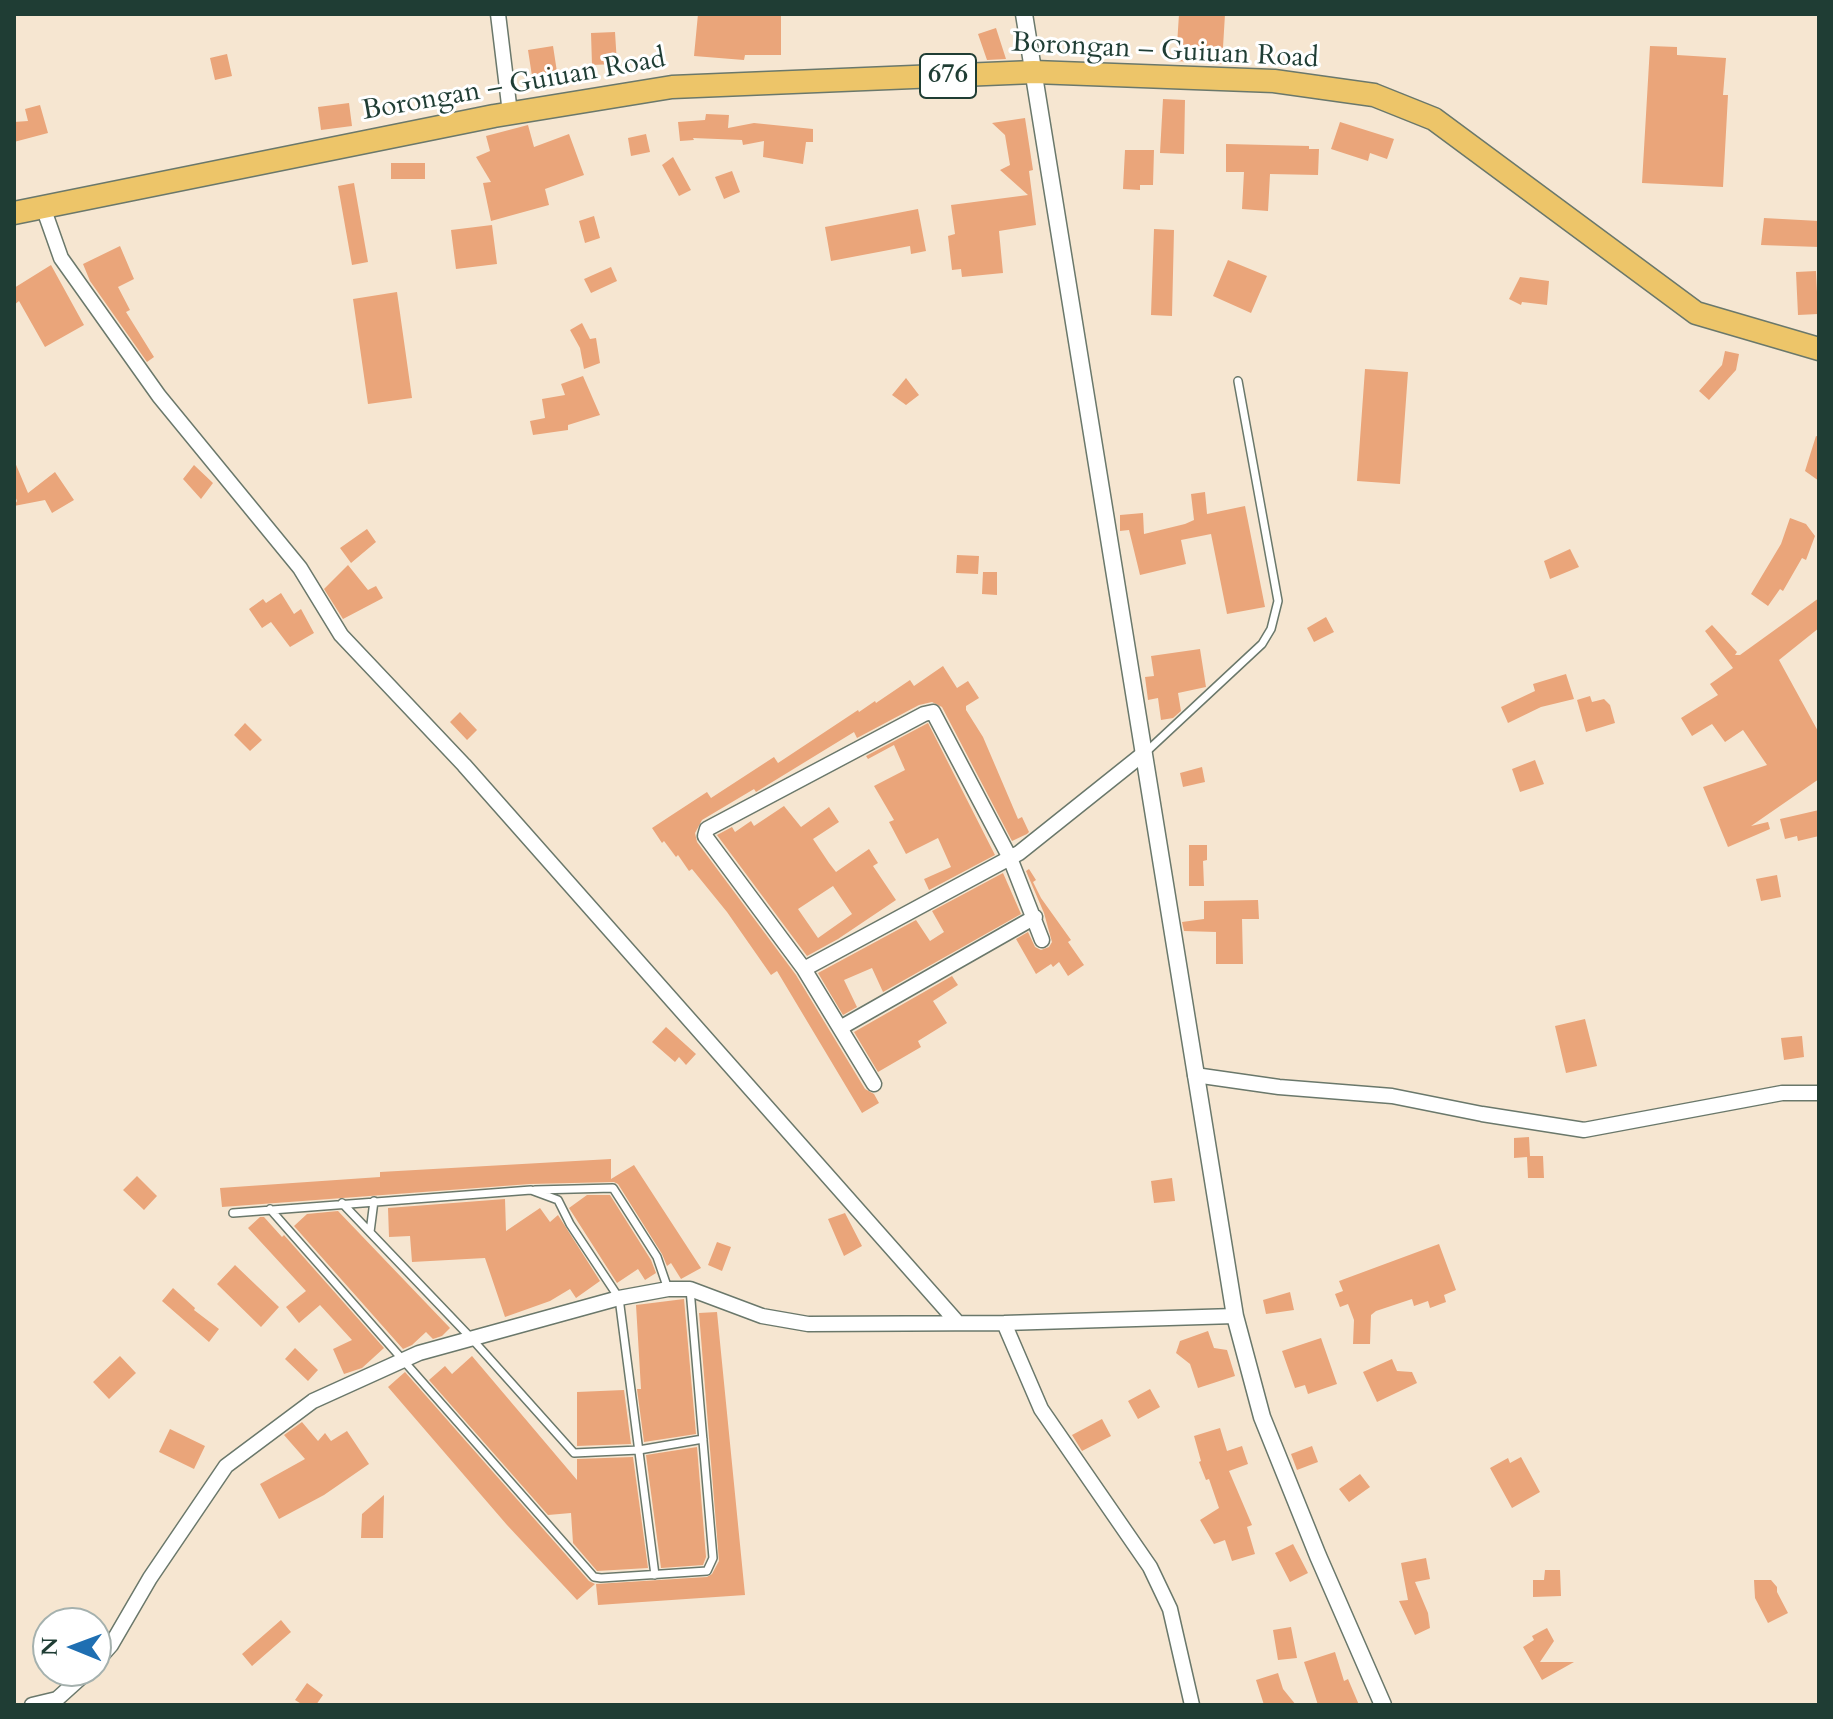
<!DOCTYPE html>
<meta charset="utf-8">
<style>
body{margin:0}
#map{position:relative;width:1833px;height:1719px;overflow:hidden;background:#f6e6d1;font-family:Cardo,serif}
canvas{display:block}
.frame{position:absolute;inset:0;border:16px solid #1f3d34;pointer-events:none}
.north{position:absolute;left:32px;top:1607px;width:80px;height:80px;box-sizing:border-box;background:#fff;border:2px solid #a5b1ae;border-radius:50%;rotate:271deg;font-size:22px;font-weight:700;line-height:32px;text-align:center;color:#1f3d34}
.north::after{content:'';display:block;margin:auto;width:28px;height:36px;background:#1f6fb2;clip-path:polygon(50% 0,100% 100%,50% 72%,0 100%)}
</style>
<div id="map">
<canvas width="1833" height="1719"></canvas>
<div class="frame"></div>
<div class="north">N</div>
</div>
<script>
const g = document.querySelector('canvas').getContext('2d');
g.lineJoin = 'round';
function paint(path, color) { g.fillStyle = color; g.fill(path, 'evenodd'); }
function stroke(path, color, width, dash) { g.strokeStyle = color; g.lineWidth = width; g.lineCap = dash ? 'butt' : 'round'; g.setLineDash(dash || []); g.stroke(path); }
function label(font, color, halo, rows, align = 'center') {
  g.font = font + ' Cardo,serif'; g.lineWidth = 6; g.setLineDash([]); g.textBaseline = 'middle'; g.strokeStyle = halo; g.fillStyle = color; for (const [text, x, y, turn = 0] of rows) {
    g.save(); g.translate(x, y); g.rotate((+turn || 0) * Math.PI / 180); g.textAlign = isNaN(turn) ? turn : align; if (halo) g.strokeText(text, 0, 0); g.fillText(text, 0, 0); g.restore();
  }
}
paint(new Path2D(`
 M698,14L781,16V55H745L744,60L694,56Z
 M1179,14H1225L1222,64L1176,61Z
 M996,28L1006,59L987,60L978,34Z
 M615,32L617,64L592,65L591,33Z
 M553,46L557,72L532,76L528,50Z
 M1650,46L1677,47V55L1726,58L1723,95H1728L1723,187L1642,183Z
 M227,54L232,76L215,80L210,58Z
 M1163,99L1185,100L1184,154L1160,153Z
 M349,103L352,126L321,130L318,107Z
 M40,105L48,133L14,142V122L28,121L25,109Z
 M706,114L729,115L728,128L754,123L813,129V142H806L803,164L763,157L764,141L743,145L742,140L693,138L694,140L680,141L678,122L705,120Z
 M1025,118L1033,170L1029,171L1036,225L999,231L1003,273L962,277L961,269L952,270L948,236L955,234L951,205L1028,195L1000,170L1010,165L1005,135L992,123Z
 M1340,122L1394,139L1387,159L1370,153L1368,161L1331,149Z
 M528,125L534,147L569,134L584,175L545,189L549,205L491,221L483,183L491,182L476,157L490,151L486,136Z
 M646,134L650,152L631,156L628,138Z
 M1226,144L1309,146V149H1319L1318,175L1270,174L1268,211L1242,209L1244,172H1226Z
 M1125,150H1154L1153,185H1140V190L1123,189Z
 M673,157L691,190L679,196L662,165Z
 M391,163H425V179H391Z
 M732,171L740,192L724,199L715,177Z
 M354,183L368,262L352,265L338,186Z
 M918,209L926,251L911,254L910,246L831,261L825,227Z
 M594,216L600,238L585,243L579,221Z
 M1764,218L1819,221V247L1761,245Z
 M492,225L497,264L456,269L451,230Z
 M1154,229L1174,230L1172,316L1151,315Z
 M120,246L134,279L118,287L130,310L126,312L154,357L147,362L90,281L83,264Z
 M1228,260L1267,276L1251,313L1213,296Z
 M51,265L84,325L45,347L19,301L14,305V288Z
 M611,267L617,281L591,293L584,279Z
 M1816,271L1818,314L1798,315L1796,272Z
 M1520,277L1549,281L1547,305L1522,302L1521,305L1509,299Z
 M397,292L412,398L368,404L353,299Z
 M582,323L590,339L596,338L600,363L584,369L580,348L570,330Z
 M1725,351L1739,354L1736,370L1709,400L1699,391L1722,365Z
 M1365,369L1408,372L1400,484L1357,481Z
 M583,376L600,415L568,425V430L533,435L530,421L545,418L542,399L565,395L561,384Z
 M906,378L919,395L906,405L892,395Z
 M1816,436L1819,437V481L1805,471Z
 M14,460L28,493L55,472L74,500L52,513L45,500L14,506L17,501L14,493Z
 M194,465L213,483L201,499L183,479Z
 M1205,492L1207,514L1245,506L1265,607L1227,614L1211,534L1181,540L1186,564L1140,575L1129,530L1120,531V515L1143,513L1144,534L1185,524L1194,520L1191,494Z
 M1790,518L1806,524L1815,536L1806,560L1802,558L1783,591L1780,589L1768,606L1751,594L1781,544Z
 M367,529L376,542L351,563L340,548Z
 M1570,549L1579,567L1550,579L1544,561Z
 M957,555L979,556L978,574L956,573Z
 M348,565L368,590L376,586L383,598L343,619L324,589Z
 M983,572H997V595L982,594Z
 M281,593L294,614L301,609L314,633L290,647L271,622L262,628L249,609L263,599L266,603Z
 M1819,598V628L1779,660L1819,733V779L1751,826L1768,822L1770,829L1728,847L1703,787L1767,765L1743,730L1725,742L1712,724L1692,736L1681,718L1718,695L1710,684L1733,668L1705,631L1712,625L1737,652L1735,655H1740Z
 M1326,617L1334,632L1314,642L1307,628Z
 M1200,649L1206,687L1178,693L1181,711L1173,718L1161,720L1158,698L1148,700L1145,677L1154,676L1151,656Z
 M943,666L957,688L968,681L979,698L966,706V710L983,737L1018,819L1022,817L1029,832L1027,834L1012,841L942,707L932,702L919,705L857,738L854,732L756,792L754,789L702,820L695,833L697,842L796,975L865,1089L874,1094L879,1103L862,1113L777,971L771,975L727,912L692,869L689,871L678,855L676,857L664,841L662,843L652,828L707,792L711,798L774,757L778,763L858,710L859,712L875,701L876,703L910,680L914,686Z
 M1566,674L1574,699L1541,707L1508,723L1501,707L1535,691L1533,684Z
 M1590,696L1592,702L1604,699L1610,705L1615,723L1586,732L1577,700Z
 M460,712L477,730L467,740L450,722Z
 M245,723L262,740L250,751L234,735Z
 M928,723L995,855L929,890L924,879L951,867L938,838L906,854L889,822L894,820L874,786L905,770L894,745L868,759L866,756Z
 M1535,760L1544,784L1520,792L1512,769Z
 M1202,767L1205,782L1183,787L1180,773Z
 M784,806L801,827L829,807L839,822L813,839L829,863L836,872L869,849L878,863L873,866L896,900L838,939L807,956L717,835L732,827L735,832L751,821L754,826ZM833,886L852,914L818,938L798,909Z
 M1819,810V836L1798,841L1797,836L1785,839L1780,819Z
 M1189,845H1207V860L1203,861L1204,886H1189Z
 M1029,869L1036,880L1033,882L1041,898L1071,940L1068,942L1084,965L1068,976L1059,962L1053,967L1051,964L1036,974L1016,939L1028,932L1035,947L1041,950L1049,947L1052,942L1044,913L1026,871Z
 M1003,873L1021,914L883,992L872,968L844,980L857,1007L843,1015L818,973L916,920L930,941L944,932L932,911Z
 M1777,875L1781,897L1761,901L1756,879Z
 M1258,900L1259,919H1242L1243,964H1216V932L1184,931L1182,922L1204,919V901Z
 M952,976L958,985L933,1001L947,1023L918,1041L921,1047L878,1072L854,1032Z
 M1585,1019L1597,1066L1566,1073L1555,1026Z
 M666,1027L696,1054L686,1065L679,1057L675,1062L652,1042Z
 M1802,1036L1804,1057L1784,1060L1781,1038Z
 M1529,1137L1530,1156H1543L1544,1178H1528L1527,1157L1514,1158V1138Z
 M611,1159V1179L634,1165L701,1268L681,1279L671,1263L667,1266L662,1254L618,1184L614,1182L530,1184L222,1207L220,1188L380,1177V1172Z
 M137,1176L157,1196L144,1210L123,1190Z
 M1172,1178L1175,1201L1154,1203L1151,1181Z
 M587,1195H610L651,1260L656,1273L645,1280L638,1269L617,1283L569,1208Z
 M505,1199L506,1231L540,1208L550,1222L558,1215L600,1281L576,1298L570,1289L550,1301L505,1317L485,1258L412,1262L410,1236L389,1237L388,1208Z
 M338,1211L450,1328L442,1336L433,1339L426,1332L412,1345L403,1349L294,1226L307,1214Z
 M845,1213L862,1246L844,1256L828,1219Z
 M260,1217H264L282,1237L284,1235L384,1348L362,1368L344,1374L333,1349L352,1340L320,1305L299,1323L286,1307L306,1291L248,1228Z
 M717,1242L731,1247L722,1271L708,1265Z
 M1439,1244L1456,1290L1444,1295L1446,1302L1430,1308L1428,1301L1414,1306L1412,1299L1376,1311L1371,1315L1370,1344H1353L1354,1320L1348,1304L1340,1307L1335,1294L1343,1291L1339,1281Z
 M235,1265L279,1307L261,1327L217,1284Z
 M173,1288L195,1308L194,1310L219,1329L209,1342L162,1301Z
 M1290,1292L1294,1310L1266,1314L1263,1300Z
 M684,1299L696,1434L644,1442L637,1389H641L636,1305Z
 M717,1312L745,1595L598,1605L596,1584L707,1577L712,1574L719,1561L699,1313Z
 M1208,1331L1214,1348L1227,1350L1235,1376L1198,1388L1190,1364L1176,1353L1180,1341Z
 M1321,1338L1337,1384L1308,1394L1305,1385L1295,1388L1282,1351Z
 M295,1348L318,1370L308,1381L285,1359Z
 M120,1356L136,1373L109,1399L93,1382Z
 M472,1356L577,1480V1459L633,1457L648,1568L597,1571L573,1543L571,1513L548,1515L429,1380L445,1366L452,1374Z
 M1392,1359L1397,1371L1412,1372L1417,1383L1377,1402L1363,1372Z
 M405,1372L589,1581L595,1584L577,1600L507,1525L388,1387Z
 M1150,1389L1160,1407L1138,1419L1128,1401Z
 M624,1390L631,1444L577,1446V1392Z
 M1102,1419L1111,1436L1082,1451L1072,1435Z
 M302,1422L318,1441L325,1433L331,1441L347,1431L369,1464L324,1495L279,1519L260,1484L305,1459L284,1435Z
 M1220,1428L1227,1451L1242,1446L1248,1464L1229,1471L1252,1525L1247,1527L1255,1554L1232,1561L1225,1540L1214,1544L1200,1520L1219,1508L1209,1479L1206,1480L1199,1462L1201,1461L1194,1436Z
 M170,1429L205,1446L194,1469L159,1452Z
 M1312,1446L1318,1462L1297,1470L1291,1454Z
 M697,1447L706,1557L703,1565L661,1568L646,1455Z
 M1521,1457L1540,1492L1512,1508L1490,1468L1508,1458L1510,1463Z
 M1360,1474L1370,1487L1349,1502L1339,1489Z
 M384,1495L383,1538H361L362,1514Z
 M1293,1544L1308,1573L1290,1582L1275,1553Z
 M1426,1558L1430,1579L1415,1582L1428,1613L1430,1628L1415,1635L1399,1601L1408,1600L1401,1563Z
 M1545,1570H1560L1561,1596L1533,1597V1580H1544Z
 M1754,1580H1771L1777,1587V1592L1788,1613L1768,1623L1755,1598Z
 M281,1620L291,1632L252,1666L242,1654Z
 M1291,1627L1297,1658L1278,1660L1273,1630Z
 M1547,1628L1554,1641L1540,1662H1574L1542,1680L1523,1647L1534,1640L1532,1636Z
 M1335,1652L1344,1681L1348,1679L1359,1705H1318L1304,1662Z
 M1278,1673L1283,1689L1296,1705H1264L1256,1680Z
 M307,1683L323,1695L316,1705H303L295,1700Z`), '#eaa57a');
const service = new Path2D(`
 M1145,753L1262,644L1271,629L1278,601L1238,381
 M535,1190L613,1188L657,1257L668,1289
 M342,1203L472,1339L574,1453L639,1450L703,1439
 M270,1209L594,1577L601,1578L707,1571L713,1558L690,1289
 M233,1213L531,1190L558,1200L570,1224L619,1298L655,1575
 M370,1232L374,1201`);
const minor = new Path2D(`
 M498,14L510,113
 M43,207L61,258L159,396L300,568L341,635L464,765L957,1322
 M804,969L1019,853L1143,754
 M840,1028L1035,917
 M1195,1075L1279,1087L1392,1096L1482,1114L1584,1130L1782,1093H1819
 M874,1084L804,969L705,836L707,829L924,714L933,712L1010,858L1042,940
 M1004,1323L1041,1409L1150,1567L1170,1609L1192,1705
 M96,1662L111,1645L150,1578L226,1466L313,1401L419,1353L619,1298L668,1289H690L762,1316L808,1324L1004,1323L1235,1316
 M32,1705L57,1699L88,1671`);
const tertiary = new Path2D(`
 M1024,14L1235,1316L1262,1417L1318,1556L1383,1705`);
const primary = new Path2D(`
 M14,213L494,116L672,87L1034,72L1274,81L1374,95L1434,119L1696,313L1819,349`);
stroke(service, '#6a786b', 10);
stroke(minor, '#6a786b', 17);
stroke(tertiary, '#6a786b', 19);
stroke(primary, '#6a786b', 25);
stroke(service, '#fff', 7);
stroke(minor, '#fff', 14);
stroke(tertiary, '#fff', 16);
stroke(primary, '#edc569', 22);
for (const [x, y, w] of [
 [948,76,56]
]) { const box = new Path2D(); box.roundRect(x - w / 2, y - 22, w, 44, 6); g.fillStyle = '#fff'; g.fill(box); stroke(box, '#1f3d34', 2); }
label('bold 26px', '#1f3d34', null, [
 ["676",948,76]
]);
label('28px', '#1f3d34', '#fff', [
 ["Borongan – Guiuan Road",1165,52,3],
 ["Borongan – Guiuan Road",514,86,-10]
]);
</script>
